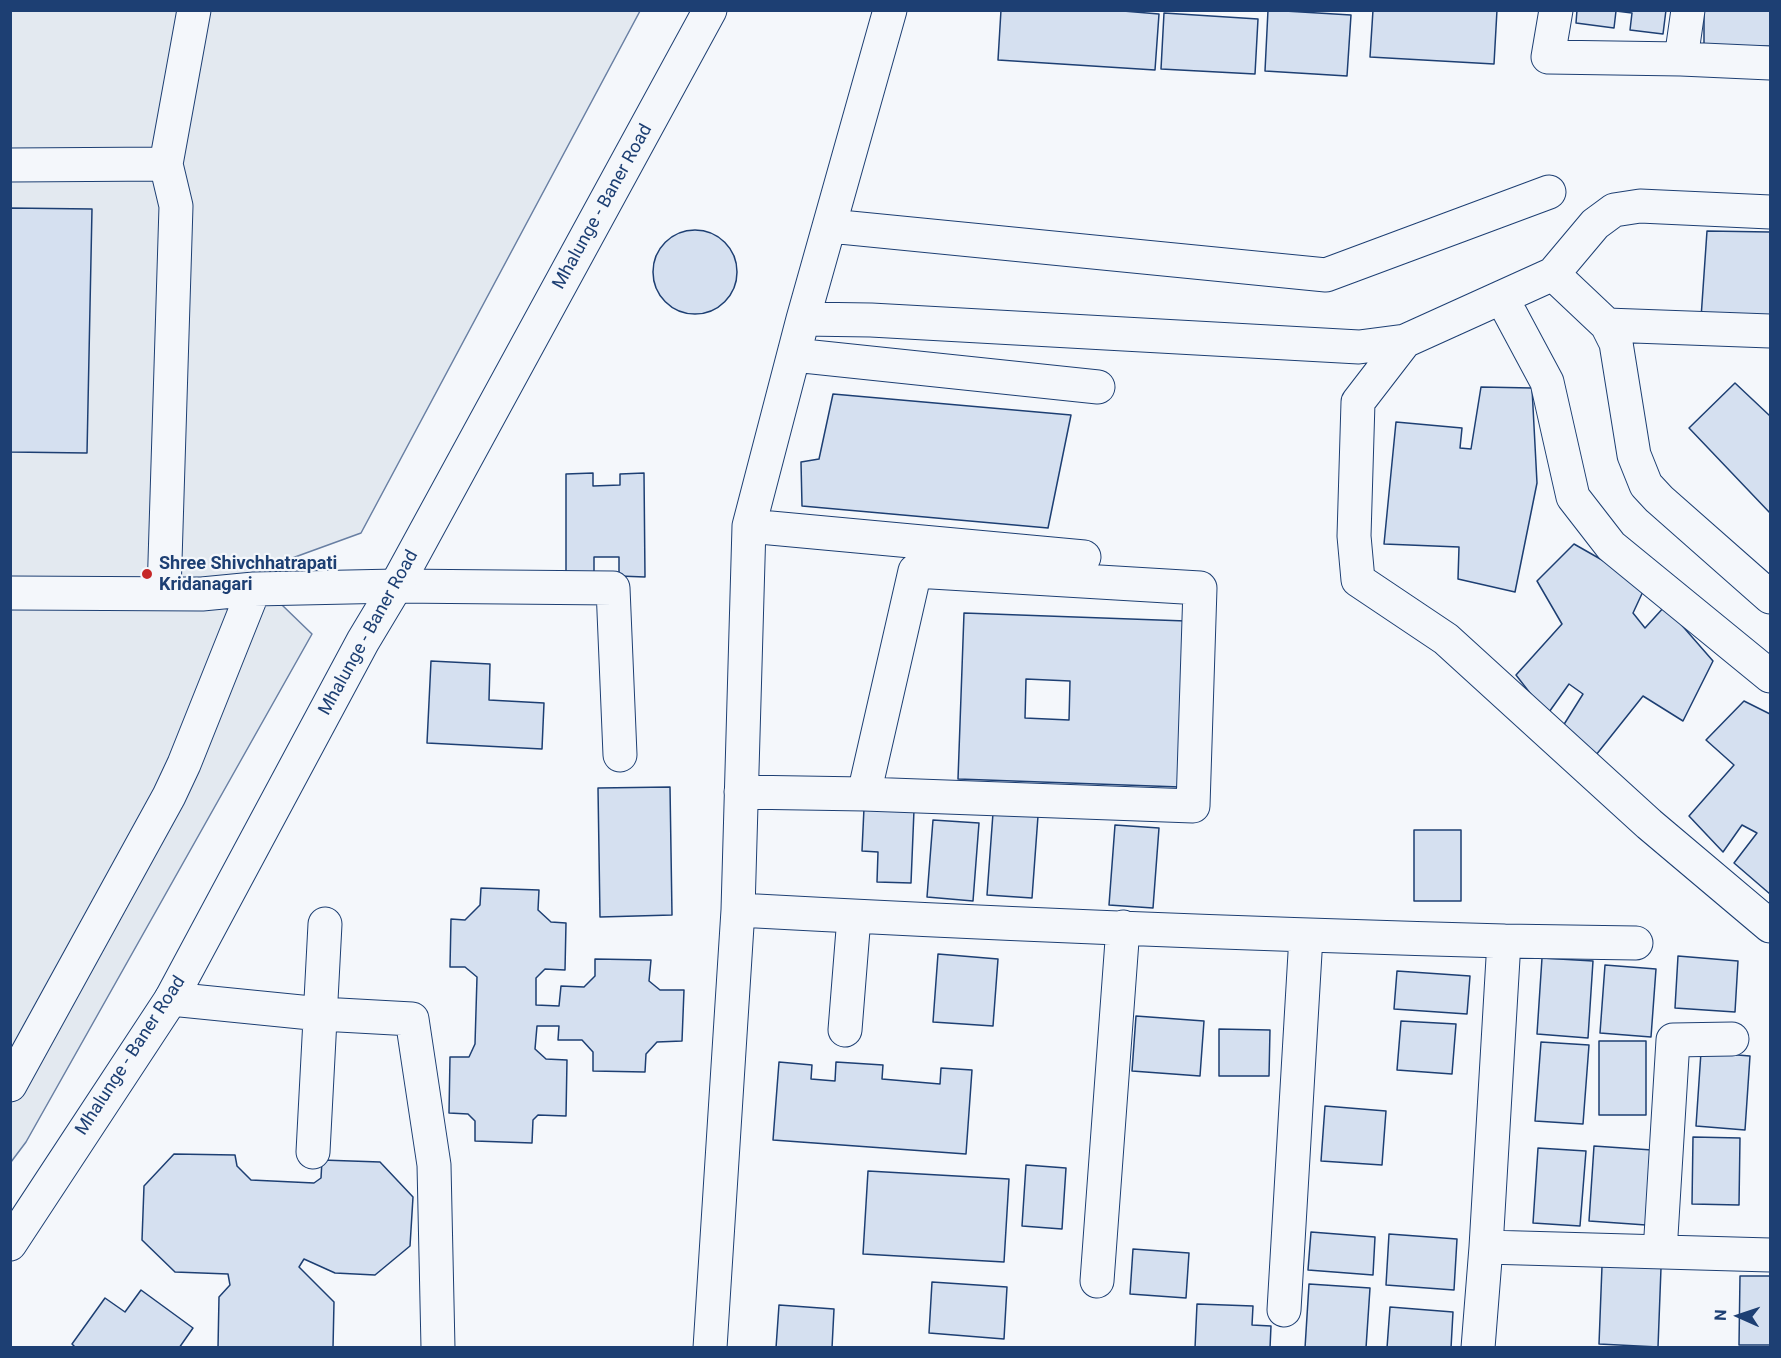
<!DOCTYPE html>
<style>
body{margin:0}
#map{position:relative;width:1781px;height:1358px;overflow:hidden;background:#f4f7fb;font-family:Roboto,sans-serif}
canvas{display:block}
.frame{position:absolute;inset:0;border:12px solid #1d3f73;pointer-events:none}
.north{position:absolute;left:1709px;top:1286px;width:60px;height:60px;-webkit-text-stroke:4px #f4f7fb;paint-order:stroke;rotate:273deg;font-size:16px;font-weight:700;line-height:24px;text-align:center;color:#1d3f73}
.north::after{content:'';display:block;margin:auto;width:21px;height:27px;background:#1d3f73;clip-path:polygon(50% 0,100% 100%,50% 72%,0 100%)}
</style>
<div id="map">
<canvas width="1781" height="1358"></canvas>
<div class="frame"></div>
<div class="north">N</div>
</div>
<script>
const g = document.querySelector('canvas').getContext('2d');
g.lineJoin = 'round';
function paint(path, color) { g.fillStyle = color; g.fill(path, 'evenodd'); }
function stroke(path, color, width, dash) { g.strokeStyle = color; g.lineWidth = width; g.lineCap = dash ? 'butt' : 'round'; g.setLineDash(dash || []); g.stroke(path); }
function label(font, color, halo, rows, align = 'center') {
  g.font = font + ' Roboto,sans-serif'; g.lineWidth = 4.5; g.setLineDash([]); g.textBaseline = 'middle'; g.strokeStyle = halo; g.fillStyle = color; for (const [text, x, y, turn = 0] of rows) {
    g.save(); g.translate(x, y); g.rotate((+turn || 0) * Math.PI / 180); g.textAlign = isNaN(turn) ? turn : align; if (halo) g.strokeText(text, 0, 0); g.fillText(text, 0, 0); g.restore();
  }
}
const green = new Path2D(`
 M11,11H640L361,533L284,561L282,605L312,634L26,1142L11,1162Z`);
paint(green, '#e3e9f0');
stroke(green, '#687fa3', 1.5);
const building = new Path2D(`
 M1001,10H1111L1159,14L1155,70L998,60Z
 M1268,10L1351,15L1347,76L1265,71Z
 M1373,10H1497L1494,64L1370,57Z
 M1577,10H1666L1663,34L1630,30L1632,13L1616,11L1614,28L1576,23Z
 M1704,10H1770V46L1704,47Z
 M1164,13L1258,19L1255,74L1161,69Z
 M10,208L92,209L87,453L10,452Z
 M653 272a42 42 0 1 1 84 0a42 42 0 1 1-84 0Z
 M1707,231L1770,232V317L1701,318Z
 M1735,383L1770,416V513L1689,428Z
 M1481,387L1532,388L1537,483L1515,592L1458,579L1459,547L1384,544L1396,422L1462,428L1460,448L1471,449Z
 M833,394L1071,415L1048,528L802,506L801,462L819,459Z
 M593,473V486L620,485V474L644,473L645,577L619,576V557H594V577H566V474Z
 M1574,544L1646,585L1633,613L1645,628L1665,606L1713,661L1683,721L1643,696L1596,755L1563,726L1583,694L1569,684L1547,715L1516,675L1562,624L1537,581Z
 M964,613L1186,621L1180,787L958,779ZM1026,679L1070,681L1069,720L1025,718Z
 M431,661L490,664L489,700L544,703L542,749L427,743Z
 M1744,701L1770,714V894L1734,863L1757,833L1742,825L1723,852L1689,816L1734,765L1706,740Z
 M670,787L672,915L600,917L598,788Z
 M864,808L914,810L911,883L877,882L878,852L862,851Z
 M993,813L1038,816L1032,898L987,895Z
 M933,820L979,823L973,901L927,897Z
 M1115,825L1159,828L1153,908L1109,905Z
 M1414,830H1461V901H1414Z
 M481,888L539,890L538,910L551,922L566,923L565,970L545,969L536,978V1005L559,1006L561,986L584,987L595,976V959L651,960L649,981L660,990H684L682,1041L657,1042L646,1054L645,1072L593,1071V1052L582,1040H558L559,1026H537L535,1049L546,1059L567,1060L566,1116L538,1115L533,1120L532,1143L475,1141V1121L468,1114L449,1113L450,1057H469L475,1044L477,977L465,967H450L451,919L465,920L480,905Z
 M938,954L998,959L993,1026L933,1022Z
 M1678,956L1738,961L1735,1012L1675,1008Z
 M1542,958L1593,961L1588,1038L1537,1034Z
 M1605,965L1656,969L1651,1037L1600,1033Z
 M1397,971L1470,976L1467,1014L1394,1009Z
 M1136,1016L1204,1021L1200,1076L1132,1071Z
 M1401,1021L1456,1024L1452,1074L1397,1070Z
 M1219,1029L1270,1030L1269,1076H1219Z
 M1599,1041H1646V1115H1599Z
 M1541,1042L1589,1045L1583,1124L1535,1121Z
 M1701,1052L1750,1056L1745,1130L1696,1126Z
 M779,1062L812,1065L811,1079L835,1081L836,1062L883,1065L882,1079L940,1084L941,1068L972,1070L966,1154L773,1140Z
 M1325,1106L1386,1111L1382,1165L1321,1161Z
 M1693,1137L1740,1138L1739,1205L1692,1204Z
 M1594,1146L1652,1150L1646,1225L1589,1221Z
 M1538,1148L1586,1151L1580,1226L1533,1223Z
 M174,1154L235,1155L237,1166L251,1180L314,1183L321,1178L322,1160L380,1162L413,1197L410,1246L375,1275L335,1273L304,1259L299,1267L334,1302L333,1348H218L219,1297L230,1285L228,1274L175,1272L142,1240L144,1186Z
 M1026,1165L1066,1168L1062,1229L1022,1226Z
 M868,1171L1009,1179L1004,1262L863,1254Z
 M1311,1232L1375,1237L1373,1275L1308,1270Z
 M1389,1234L1457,1239L1454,1290L1386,1285Z
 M1133,1249L1189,1253L1186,1298L1130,1294Z
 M1602,1266L1661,1268L1658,1347L1599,1344Z
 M1740,1276H1770V1345H1739Z
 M932,1282L1007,1287L1004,1339L929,1333Z
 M1309,1284L1370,1288L1366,1348H1305Z
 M141,1290L193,1328L179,1348H76L72,1344L105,1298L125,1312Z
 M1197,1304L1253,1306L1252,1325L1271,1326L1270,1348H1195Z
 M779,1305L834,1309L832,1348H776Z
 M1390,1307L1453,1312L1451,1348H1387Z`);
paint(building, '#d5e0f0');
stroke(building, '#1d3f73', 1.5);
const minor = new Path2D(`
 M1556,10L1548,57L1681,59L1770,63
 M1681,59L1688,10
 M10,165L166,164
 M830,226L1326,275L1549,192
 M1553,274L1607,325L1616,343L1634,455L1646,485L1659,499L1770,597
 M1502,298L1547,382L1573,497L1611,546L1770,676
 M803,319L871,320L1359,347L1405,341L1553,274L1595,224L1614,210L1640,206L1770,212
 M1607,325L1770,331
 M1405,341L1358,402L1354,536L1358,580L1446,639L1649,824L1770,926
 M794,355L1098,387
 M749,526L1084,557
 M10,593L202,594L254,589L396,586L613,588L620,755
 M164,593L176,206L166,164L194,10
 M741,792L864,794L915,571L1200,588L1193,806L864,794
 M738,910C993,924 1248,934 1504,941L1486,1247L1478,1348
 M1504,941L1636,943
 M171,999L321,1014L412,1019L434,1165L438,1348
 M845,1030L854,917
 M10,1085L169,796L184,764L254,589
 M313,1152L325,924
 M1486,1247L1770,1255
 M1660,1252L1673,1040L1732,1039
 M1097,1281L1123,927
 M1284,1310L1306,936
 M710,1348L738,910L749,526L803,319L890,10`);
const major = new Path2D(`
 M10,1244L171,999L363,641L396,586L710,10`);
stroke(minor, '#1d3f73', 35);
stroke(major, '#1d3f73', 35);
stroke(minor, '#f4f7fb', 33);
stroke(major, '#f4f7fb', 33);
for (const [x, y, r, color] of [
 [147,574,6,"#c62828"]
]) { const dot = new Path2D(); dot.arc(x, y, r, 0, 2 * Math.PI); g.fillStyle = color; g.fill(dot); stroke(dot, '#f4f7fb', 2); }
label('18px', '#1d3f73', '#f4f7fb', [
 ["Mhalunge - Baner Road",603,207,-61],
 ["Mhalunge - Baner Road",369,633,-61],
 ["Mhalunge - Baner Road",131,1056,-57]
]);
label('bold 18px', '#1d3f73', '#f4f7fb', [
 ["Shree Shivchhatrapati",159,564],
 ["Kridanagari",159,585]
], 'left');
</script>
